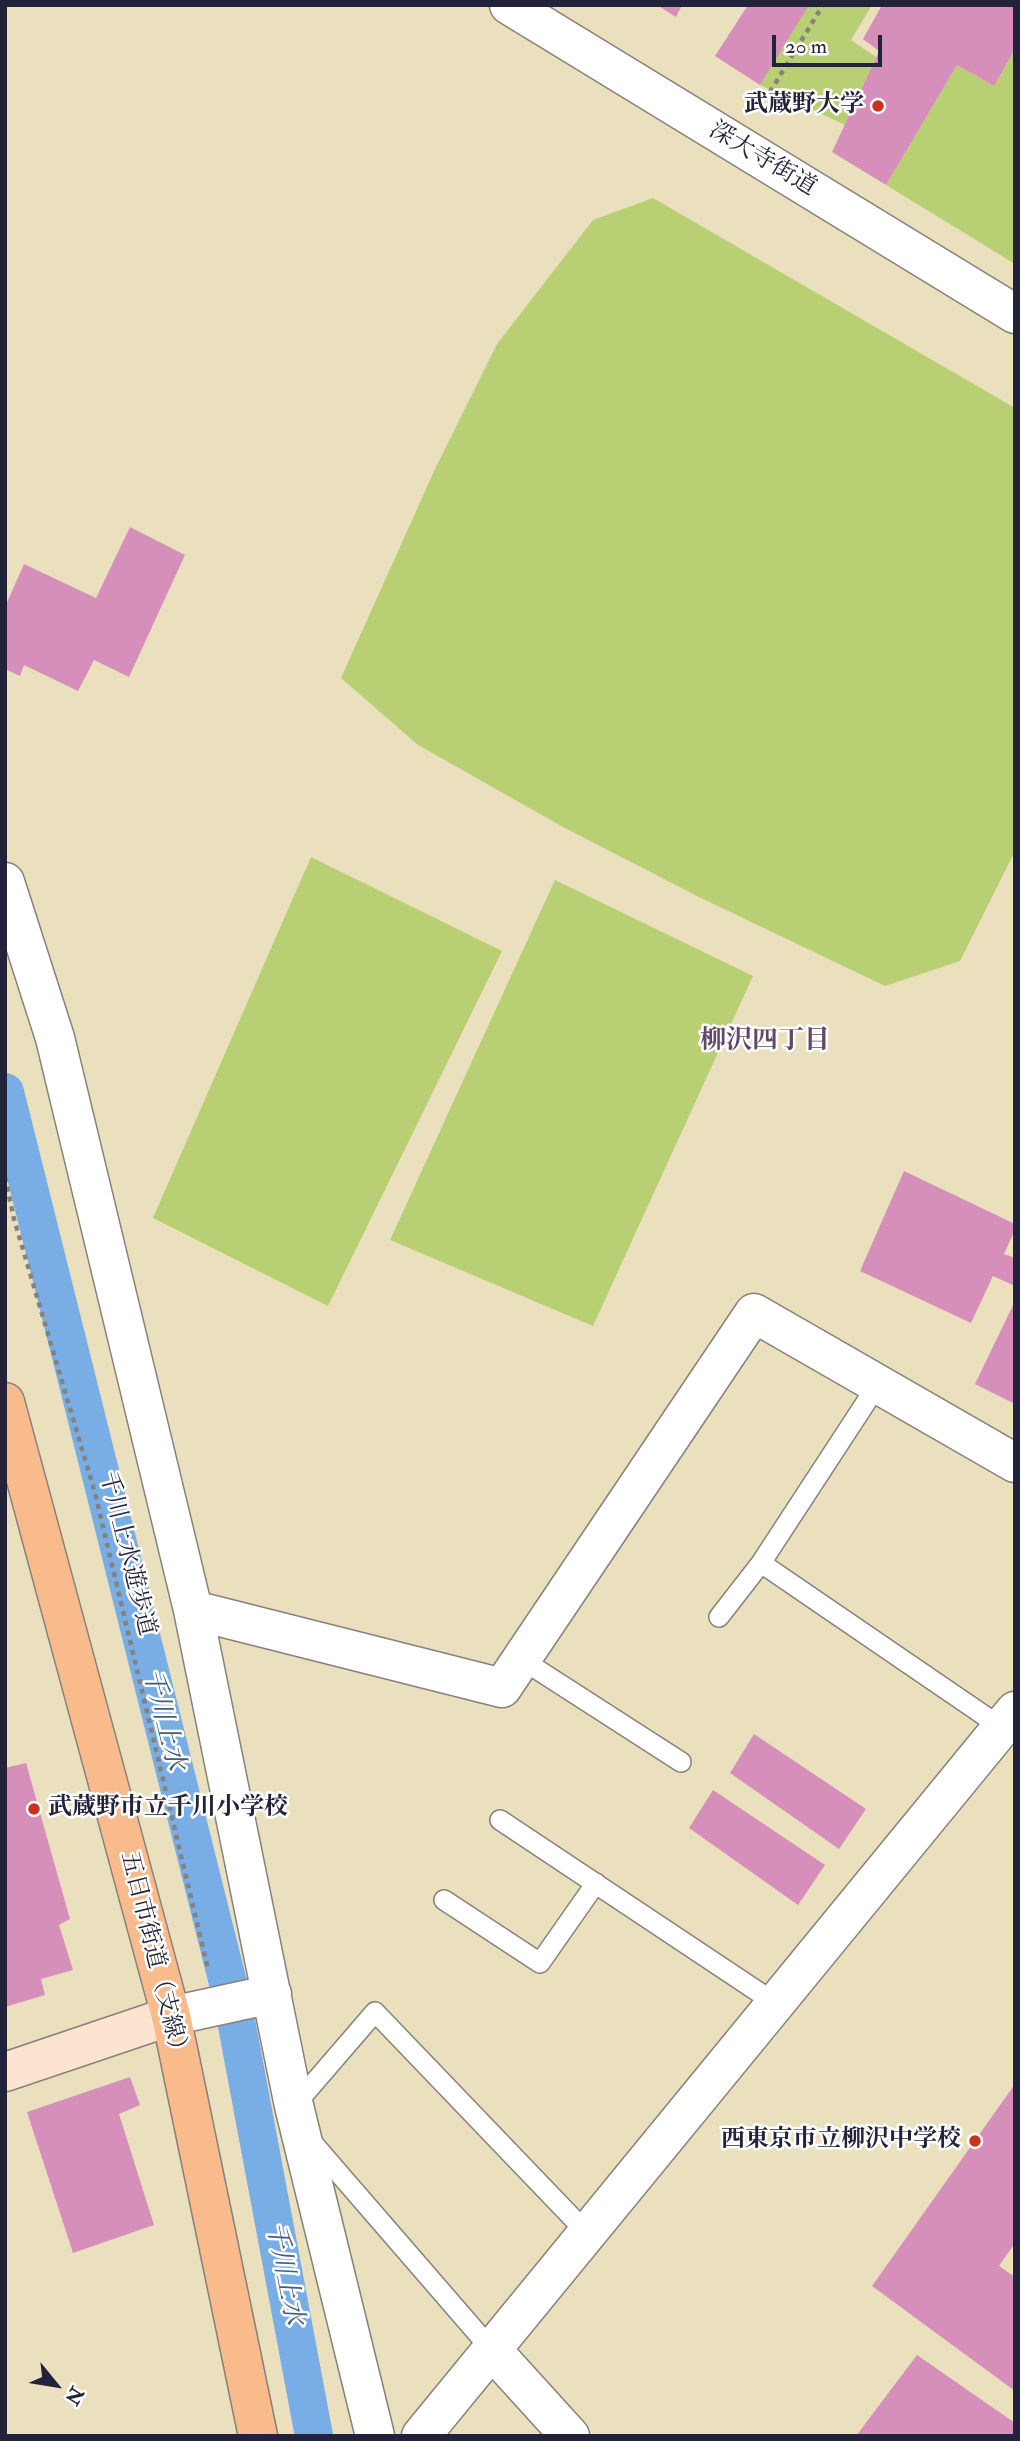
<!DOCTYPE html>
<meta charset="utf-8">
<style>
body{margin:0}
#map{position:relative;width:1020px;height:2441px;overflow:hidden;background:#ebe0bd;font-family:"IM FELL Double Pica",serif}
canvas{display:block}
.frame{position:absolute;inset:0;border:7px solid #22223b;pointer-events:none}
.north{position:absolute;left:21px;top:2350px;width:70px;height:70px;-webkit-text-stroke:5px #fff;paint-order:stroke;rotate:120deg;font-size:19px;font-weight:700;line-height:28px;text-align:center;color:#22223b}
.north::after{content:'';display:block;margin:auto;width:24px;height:32px;background:#22223b;clip-path:polygon(50% 0,100% 100%,50% 72%,0 100%)}
.scale{position:absolute;left:772px;top:35px;width:110px;height:32px;box-sizing:border-box;border:4px solid #22223b;border-top:0;padding-left:9px;font-size:21px;line-height:24px;white-space:nowrap;color:#22223b;-webkit-text-stroke:5px #fff;paint-order:stroke}
</style>
<div id="map">
<canvas width="1020" height="2441"></canvas>
<div class="frame"></div>
<div class="north">N</div>
<div class="scale">20 m</div>
</div>
<script>
const g = document.querySelector('canvas').getContext('2d');
g.lineJoin = 'round';
function paint(path, color) { g.fillStyle = color; g.fill(path, 'evenodd'); }
function stroke(path, color, width, dash) { g.strokeStyle = color; g.lineWidth = width; g.lineCap = dash ? 'butt' : 'round'; g.setLineDash(dash || []); g.stroke(path); }
function label(font, color, halo, rows, align = 'center') {
  g.font = font + ' "IM FELL Double Pica","Noto Serif JP",serif'; g.lineWidth = 5; g.setLineDash([]); g.textBaseline = 'middle'; g.strokeStyle = halo; g.fillStyle = color; for (const [text, x, y, turn = 0] of rows) {
    g.save(); g.translate(x, y); g.rotate((+turn || 0) * Math.PI / 180); g.textAlign = isNaN(turn) ? turn : align; if (halo) g.strokeText(text, 0, 0); g.fillText(text, 0, 0); g.restore();
  }
}
paint(new Path2D(`
 M808,5H872L851,40L876,57L845,125L760,85Z
 M1015,49V264L886,185L957,65L994,86Z
 M653,198L1015,408V851L960,961L885,986L699,897L563,827L418,745L341,678L435,469L497,344L593,220Z
 M311,857L502,951L328,1306L153,1218Z
 M555,880L753,976L593,1326L390,1240Z`), '#b8cf74');
stroke(new Path2D(`
 M5,1092L232,1999L314,2436`), '#79ade6', 38);
paint(new Path2D(`
 M657,5H682L676,17Z
 M748,5H809L760,85L715,56Z
 M882,5H1015V49L994,86L957,65L886,185L832,152L879,51L863,39Z
 M130,527L185,555L129,677L94,660L78,691L24,665L20,676L5,669V607L24,564L96,598Z
 M904,1171L1015,1224V1230L1004,1254L1015,1258V1286L993,1276L971,1323L860,1271Z
 M1015,1301V1404L975,1384Z
 M754,1734L866,1809L839,1849L730,1773Z
 M26,1763L70,1919L59,1925L73,1970L41,1979L45,1995L5,2007V1768Z
 M713,1790L825,1865L798,1905L689,1828Z
 M130,2077L140,2105L119,2114L154,2225L73,2253L27,2112Z
 M1015,2084V2243L999,2266L1015,2277V2391L872,2286Z
 M917,2355L1015,2423V2436H856Z`), '#d58fba');
const lane = new Path2D(`
 M761,1563L1001,1727
 M719,1617L761,1563L878,1384
 M521,1659L681,1762
 M500,1820L775,2003
 M444,1900L540,1963L596,1883
 M294,2106L375,2012L587,2233
 M311,2141L491,2349`);
const street = new Path2D(`
 M509,5L1015,314
 M5,882L55,1038L193,1610L294,2106L375,2436
 M193,1610L502,1688L754,1313L1015,1463
 M171,2016L272,1994
 M491,2349L570,2436
 M421,2436L1015,1711`);
const secondary = new Path2D(`
 M5,2072L171,2016`);
const primary = new Path2D(`
 M5,1402L171,2016L258,2436`);
stroke(lane, '#86817c', 22);
stroke(street, '#86817c', 41);
stroke(secondary, '#86817c', 41);
stroke(primary, '#86817c', 41);
stroke(new Path2D(`
 M770,92L823,5
 M5,1177L14,1219L95,1493L208,1969`), '#86817c', 4.5, [5, 5]);
stroke(lane, '#fff', 19);
stroke(street, '#fff', 38);
stroke(secondary, '#fde4d1', 38);
stroke(primary, '#fabb8c', 38);
for (const [x, y, r, color] of [
 [878,106,7,"#c8321e"],
 [34,1809,7,"#c8321e"],
 [975,2141,7,"#c8321e"]
]) { const dot = new Path2D(); dot.arc(x, y, r, 0, 2 * Math.PI); g.fillStyle = color; g.fill(dot); stroke(dot, '#fff', 2.5); }
label('bold 24px', '#22223b', '#fff', [
 ["武蔵野大学",864,106],
 ["武蔵野市立千川小学校",48,1809,"left"],
 ["西東京市立柳沢中学校",961,2141]
], 'right');
label('24px', '#22223b', '#fff', [
 ["深大寺街道",762,160,31],
 ["千川上水遊歩道",126,1554,76],
 ["五日市街道（支線）",153,1957,76]
]);
label('bold 26px', '#614867', '#fff', [
 ["柳沢四丁目",765,1042]
]);
label('italic 26px', '#455a7f', '#fff', [
 ["千川上水",162,1720,76],
 ["千川上水",283,2274,79]
]);
</script>
